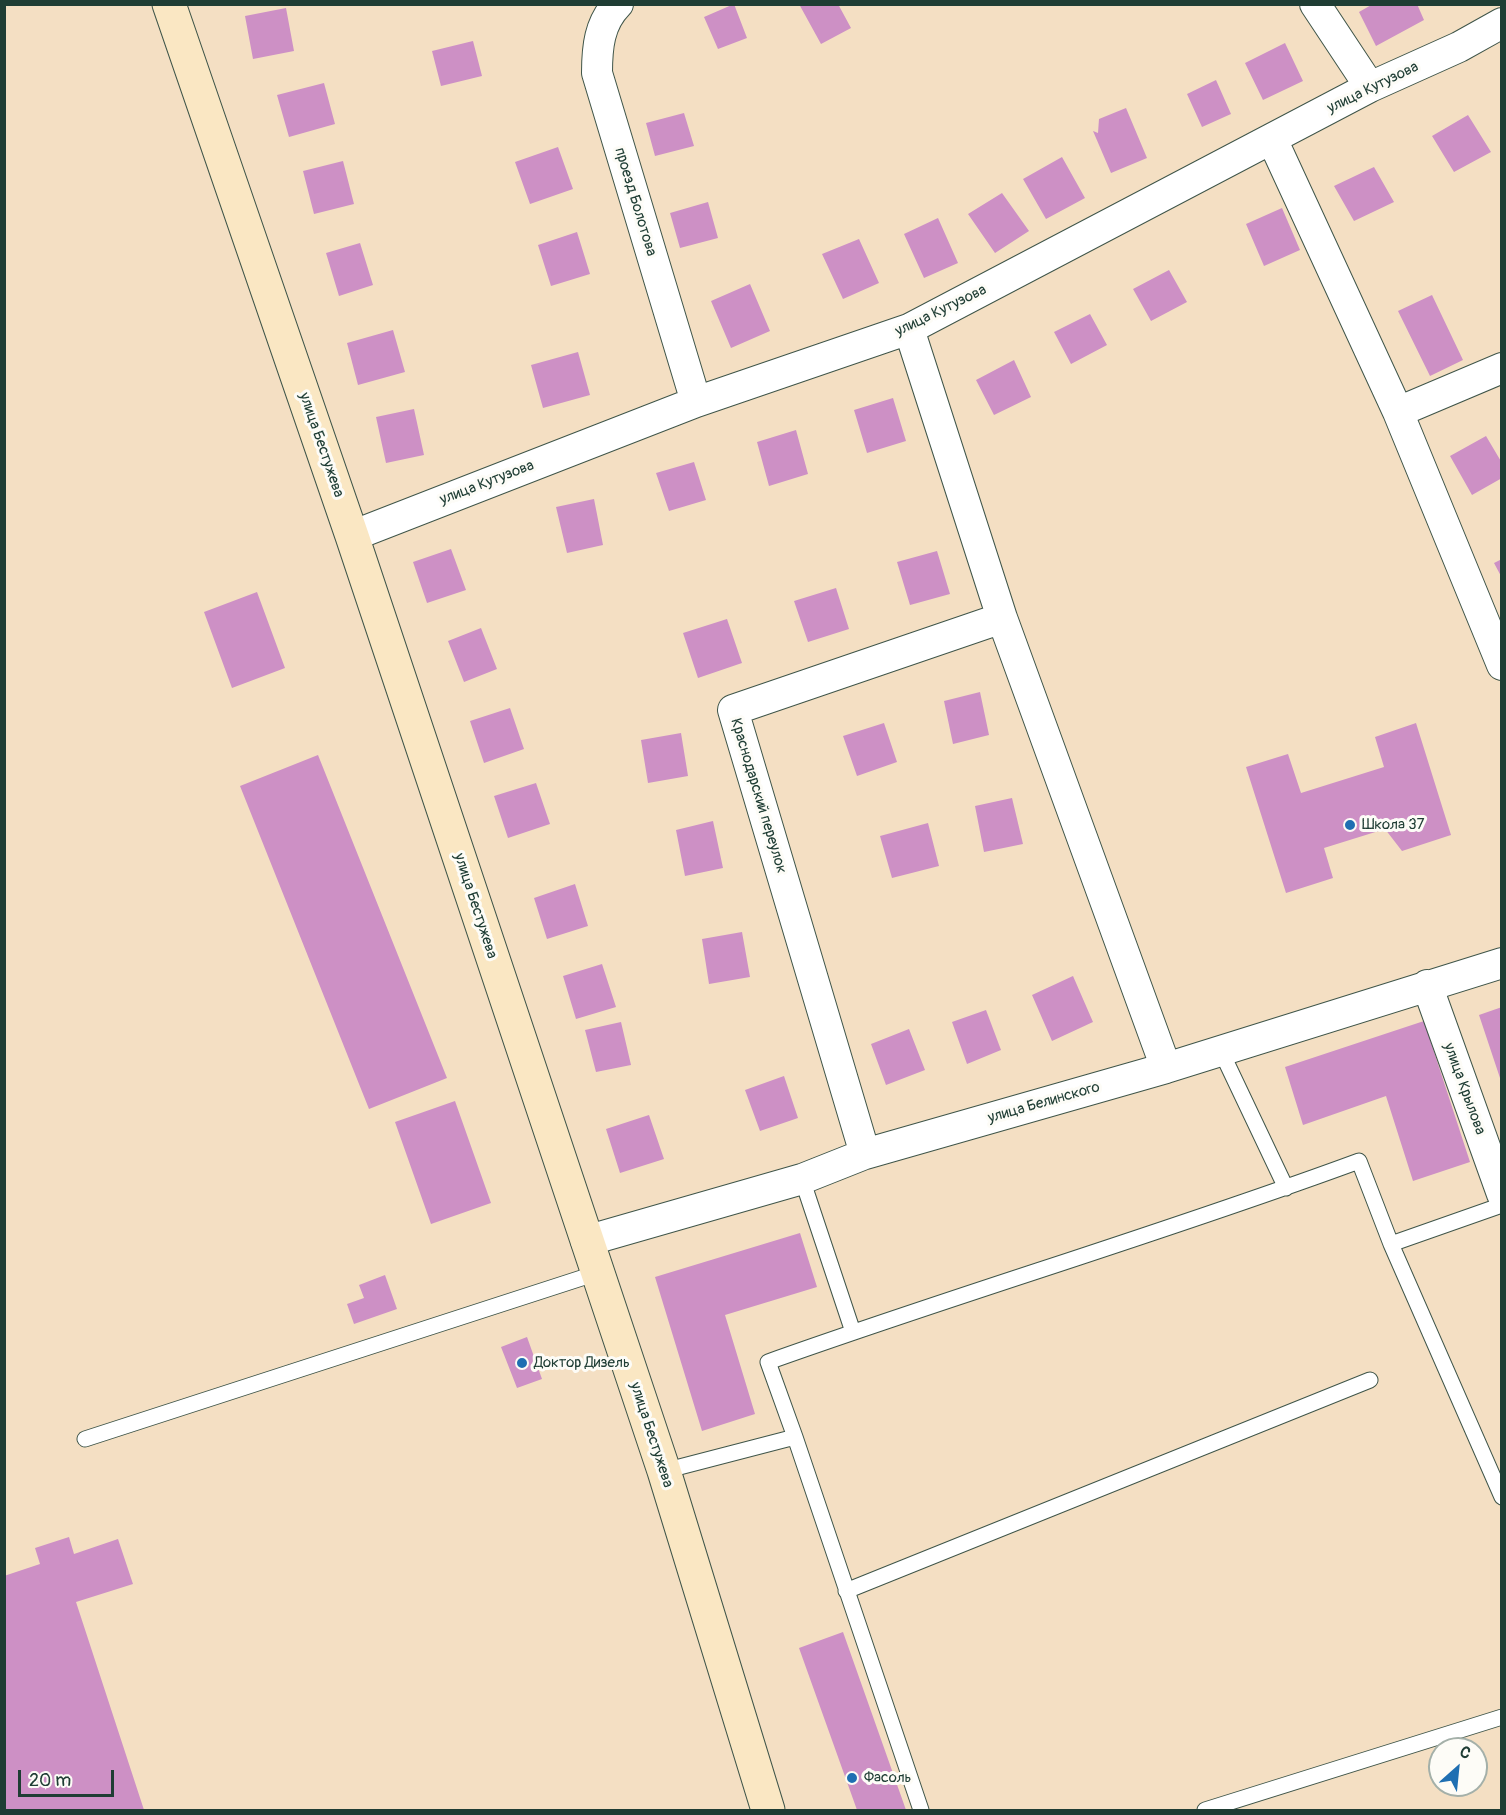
<!DOCTYPE html>
<meta charset="utf-8">
<style>
body{margin:0}
#map{position:relative;width:1506px;height:1815px;overflow:hidden;background:#f4dfc3;font-family:Pangolin,sans-serif}
canvas{display:block}
.frame{position:absolute;inset:0;border:6px solid #1f3d34;pointer-events:none}
.north{position:absolute;left:1428px;top:1737px;width:60px;height:60px;box-sizing:border-box;background:#fdfcf7;border:2px solid #a4b0a9;border-radius:50%;rotate:27deg;font-size:16px;font-weight:700;line-height:24px;text-align:center;color:#1f3d34}
.north::after{content:'';display:block;margin:auto;width:21px;height:27px;background:#1f6fb2;clip-path:polygon(50% 0,100% 100%,50% 72%,0 100%)}
.scale{position:absolute;left:18px;top:1770px;width:96px;height:27px;box-sizing:border-box;border:3px solid #1f3d34;border-top:0;padding-left:8px;font-size:18px;line-height:21px;white-space:nowrap;color:#1f3d34;-webkit-text-stroke:4px #fdfcf7;paint-order:stroke}
</style>
<div id="map">
<canvas width="1506" height="1815"></canvas>
<div class="frame"></div>
<div class="north">С</div>
<div class="scale">20 m</div>
</div>
<script>
const g = document.querySelector('canvas').getContext('2d');
g.lineJoin = 'round';
function paint(path, color) { g.fillStyle = color; g.fill(path, 'evenodd'); }
function stroke(path, color, width, dash) { g.strokeStyle = color; g.lineWidth = width; g.lineCap = dash ? 'butt' : 'round'; g.setLineDash(dash || []); g.stroke(path); }
function label(font, color, halo, rows, align = 'center') {
  g.font = font + ' Pangolin,sans-serif'; g.lineWidth = 6; g.setLineDash([]); g.textBaseline = 'middle'; g.strokeStyle = halo; g.fillStyle = color; for (const [text, x, y, turn = 0] of rows) {
    g.save(); g.translate(x, y); g.rotate((+turn || 0) * Math.PI / 180); g.textAlign = isNaN(turn) ? turn : align; if (halo) g.strokeText(text, 0, 0); g.fillText(text, 0, 0); g.restore();
  }
}
paint(new Path2D(`
 M734,4L747,38L718,49L704,17Z
 M799,4H838L851,28L821,44Z
 M1373,4H1417L1424,20L1376,46L1359,12Z
 M286,8L294,51L253,59L245,16Z
 M473,41L482,76L441,86L432,51Z
 M1285,43L1303,81L1263,100L1245,63Z
 M1216,80L1231,114L1202,127L1187,94Z
 M324,83L335,124L289,137L277,95Z
 M1126,108L1147,158L1111,173L1093,131L1098,133L1099,119Z
 M684,113L694,146L655,156L646,123Z
 M1468,115L1491,152L1454,172L1432,136Z
 M558,147L573,189L530,204L515,162Z
 M1062,157L1085,198L1046,219L1023,179Z
 M343,161L354,204L314,214L303,171Z
 M1374,167L1394,202L1354,221L1334,186Z
 M1002,193L1029,231L995,253L968,214Z
 M708,202L718,238L680,248L670,213Z
 M1282,208L1300,250L1264,266L1246,224Z
 M938,218L958,263L924,278L904,234Z
 M577,232L590,274L551,286L538,245Z
 M859,239L879,283L843,299L822,254Z
 M360,243L373,285L339,296L326,253Z
 M1169,270L1187,302L1151,321L1133,289Z
 M750,284L770,331L731,348L711,301Z
 M1432,295L1463,360L1430,376L1398,311Z
 M1090,314L1107,345L1071,364L1054,332Z
 M393,330L405,372L358,385L347,343Z
 M578,352L590,395L543,408L531,365Z
 M1014,360L1031,397L994,415L976,380Z
 M893,398L906,441L867,453L854,410Z
 M414,409L424,455L386,463L376,417Z
 M796,430L808,474L769,486L757,442Z
 M1486,436L1502,463V478L1472,495L1450,456Z
 M694,462L706,500L669,511L656,473Z
 M594,499L603,545L567,553L556,507Z
 M451,549L466,590L427,603L413,562Z
 M937,551L950,594L910,605L897,562Z
 M1502,559V578L1494,563Z
 M836,588L849,629L808,642L794,601Z
 M257,592L285,668L232,688L204,612Z
 M727,619L742,663L698,678L683,633Z
 M481,628L497,669L464,682L448,641Z
 M980,692L989,735L953,744L944,701Z
 M510,708L524,749L484,763L470,721Z
 M884,723L897,762L857,776L843,736Z
 M1416,723L1451,835L1402,851L1385,829L1324,848L1333,878L1286,893L1246,767L1288,754L1301,793L1384,767L1375,737Z
 M681,733L688,776L648,783L641,740Z
 M318,755L447,1078L369,1109L240,786Z
 M536,783L550,824L508,838L494,796Z
 M1012,798L1023,844L984,852L975,806Z
 M713,821L723,868L685,876L676,830Z
 M928,823L939,866L892,878L880,836Z
 M575,884L588,926L547,939L534,898Z
 M742,932L750,977L709,984L702,939Z
 M602,964L616,1007L576,1019L563,976Z
 M1073,976L1093,1022L1052,1041L1032,995Z
 M1502,1007V1081H1501L1479,1015Z
 M986,1010L1001,1050L967,1064L952,1022Z
 M1424,1021L1470,1162L1413,1181L1386,1096L1303,1125L1285,1067Z
 M621,1022L631,1065L596,1072L585,1030Z
 M909,1029L925,1070L886,1085L871,1044Z
 M784,1076L798,1118L760,1131L745,1090Z
 M455,1101L491,1203L431,1224L395,1122Z
 M649,1115L664,1159L620,1173L606,1129Z
 M800,1233L817,1287L725,1315L755,1414L702,1431L655,1277Z
 M385,1275L397,1309L354,1324L347,1304L364,1298L359,1285Z
 M527,1337L542,1379L517,1388L501,1347Z
 M69,1537L74,1554L118,1539L133,1584L76,1602L144,1810H4V1576L40,1564L35,1548Z
 M843,1632L906,1810H857L799,1648Z`), '#cd90c5');
const lane = new Path2D(`
 M1221,1051L1286,1188
 M802,1179L853,1332
 M1391,1244L1502,1205
 M85,1439L597,1273
 M664,1471L795,1437
 M846,1591L1370,1380
 M921,1810L795,1437L768,1362C964,1292 1164,1233 1359,1161L1391,1244L1502,1497
 M1205,1810L1502,1717`);
const street = new Path2D(`
 M618,4C599,23 597,48 597,73L696,402
 M1315,4L1370,87
 M1272,139L1398,412L1502,665
 M1398,412L1502,368
 M352,536L696,402L909,329L1370,87L1459,47L1502,23
 M1002,618L1166,1068
 M1427,985L1502,1194
 M865,1154L733,710L1002,618L909,329
 M586,1241L802,1179L865,1154L1166,1068L1502,963`);
const secondary = new Path2D(`
 M169,4L352,536L664,1471L768,1810`);
stroke(lane, '#3f5549', 17);
stroke(street, '#3f5549', 32);
stroke(secondary, '#3f5549', 35);
stroke(lane, '#fff', 15);
stroke(street, '#fff', 30);
stroke(secondary, '#fae7c3', 33);
for (const [x, y, r, color] of [
 [1350,825,6,"#1f6fb2"],
 [522,1363,6,"#1f6fb2"],
 [852,1778,6,"#1f6fb2"]
]) { const dot = new Path2D(); dot.arc(x, y, r, 0, 2 * Math.PI); g.fillStyle = color; g.fill(dot); stroke(dot, '#fdfcf7', 2); }
label('15px', '#1f3d34', '#fdfcf7', [
 ["улица Кутузова",1373,88,-26],
 ["проезд Болотова",635,202,73],
 ["улица Кутузова",941,311,-26],
 ["улица Бестужева",321,445,71],
 ["улица Кутузова",487,483,-21],
 ["Краснодарский переулок",758,796,73],
 ["улица Бестужева",475,906,72],
 ["улица Крылова",1464,1089,70],
 ["улица Белинского",1044,1103,-16],
 ["улица Бестужева",651,1435,72]
]);
label('15px', '#1f3d34', '#fdfcf7', [
 ["Школа 37",1362,825],
 ["Доктор Дизель",534,1363],
 ["Фасоль",864,1778]
], 'left');
</script>
